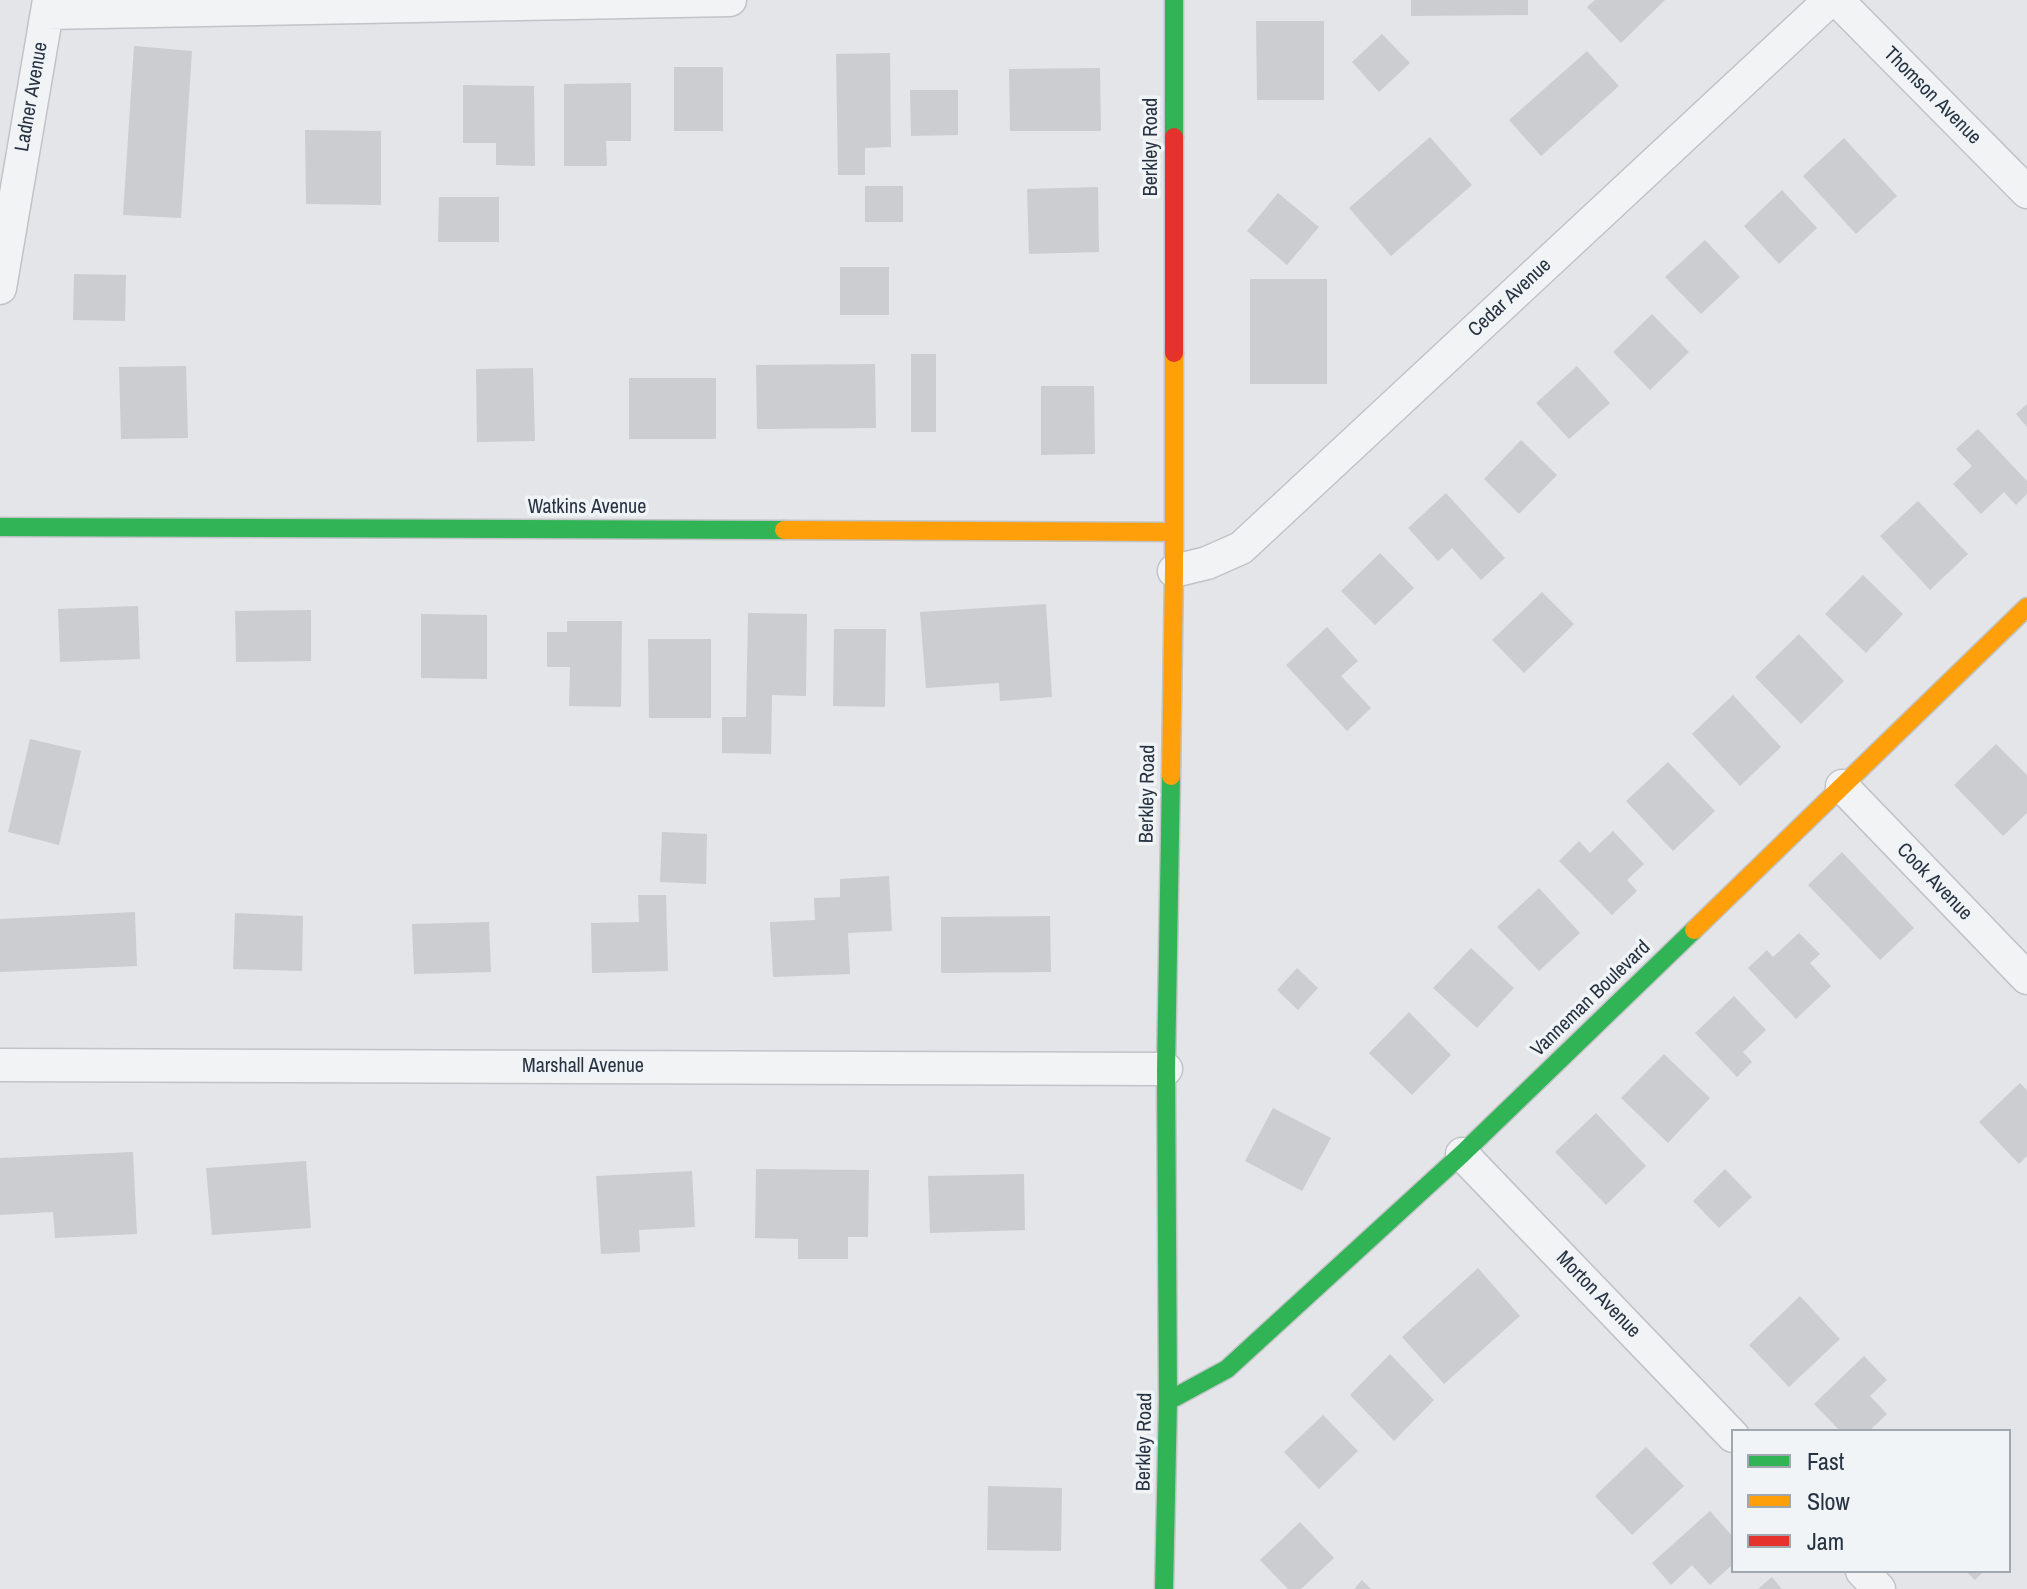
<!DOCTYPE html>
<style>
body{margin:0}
#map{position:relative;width:2027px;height:1589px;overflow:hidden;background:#e3e5e8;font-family:"Archivo Narrow",sans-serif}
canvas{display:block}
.legend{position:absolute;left:1731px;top:1429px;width:280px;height:144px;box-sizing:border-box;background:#f0f4f7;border:2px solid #a0a7af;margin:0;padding:10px 14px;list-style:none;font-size:24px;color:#283342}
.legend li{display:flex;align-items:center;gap:16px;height:40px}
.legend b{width:40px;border:2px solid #a0a7af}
</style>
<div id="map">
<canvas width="2027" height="1589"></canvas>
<ul class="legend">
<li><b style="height:10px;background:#30b455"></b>Fast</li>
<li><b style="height:10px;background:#ff9f0a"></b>Slow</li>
<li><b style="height:10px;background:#e5322d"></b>Jam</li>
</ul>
</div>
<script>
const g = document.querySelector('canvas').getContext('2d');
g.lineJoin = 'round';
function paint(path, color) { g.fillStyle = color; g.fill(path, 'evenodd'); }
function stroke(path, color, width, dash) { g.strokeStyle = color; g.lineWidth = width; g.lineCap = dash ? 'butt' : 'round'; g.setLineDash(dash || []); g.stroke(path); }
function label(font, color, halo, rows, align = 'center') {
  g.font = font + ' "Archivo Narrow",sans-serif'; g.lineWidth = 7; g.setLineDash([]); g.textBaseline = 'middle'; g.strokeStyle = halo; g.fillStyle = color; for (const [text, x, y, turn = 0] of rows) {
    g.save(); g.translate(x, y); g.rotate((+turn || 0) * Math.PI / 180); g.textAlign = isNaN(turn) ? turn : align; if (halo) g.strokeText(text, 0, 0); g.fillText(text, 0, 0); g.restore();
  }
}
paint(new Path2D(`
 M1411,0H1528V15L1411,16Z
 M1595,0H1665L1621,43L1587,7Z
 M1256,21H1324V100H1257Z
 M1382,34L1410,63L1379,92L1352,62Z
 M134,46L192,51L181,218L123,215Z
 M1587,51L1619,86L1541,156L1509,120Z
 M890,53L891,147L865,148V175H838L836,54Z
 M674,67H723V131H674Z
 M1100,68L1101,131H1010L1009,69Z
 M631,83V141H606L607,166H564V84Z
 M463,85L534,86L535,166L496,165V143H463Z
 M910,90H958V135L911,136Z
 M305,130L381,131V205L306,204Z
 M1430,137L1472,185L1391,256L1349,208Z
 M1844,138L1897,196L1856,234L1803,176Z
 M865,186H903V222H865Z
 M1098,187L1099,252L1029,254L1027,189Z
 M1782,190L1817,228L1779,264L1744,226Z
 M1278,193L1319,227L1287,265L1247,231Z
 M439,197H499V242H438Z
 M1705,240L1740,277L1701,314L1665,277Z
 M840,267H889V315H840Z
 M74,274L126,275L125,321L73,320Z
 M1250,279H1327V384H1250Z
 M1652,314L1689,352L1650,390L1613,352Z
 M911,354H936V432H911Z
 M875,364L876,428L757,429L756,365Z
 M186,366L188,438L121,439L119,367Z
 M1577,366L1610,403L1569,439L1536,403Z
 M533,368L535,441L477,442L476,369Z
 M629,378H716V439H629Z
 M1041,386H1094L1095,454L1041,455Z
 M2027,404V427L2016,414Z
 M1978,429L2027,481V494L2016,505L2004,492L1981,514L1953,484L1972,466L1956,449Z
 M1521,440L1557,475L1519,514L1484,479Z
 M1446,493L1505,558L1481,580L1452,548L1438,561L1408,528Z
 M1918,501L1968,554L1930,590L1880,536Z
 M1380,553L1414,588L1375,625L1341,591Z
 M1863,575L1903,614L1866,653L1825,614Z
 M1542,592L1574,624L1524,673L1492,640Z
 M1046,604L1052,697L1000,701L999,683L926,688L920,612Z
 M138,606L140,659L60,662L58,609Z
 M311,610V661L236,662L235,611Z
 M748,613L807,614L806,696L772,695L771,754L722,753V717H746Z
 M421,614L487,615V679L421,678Z
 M567,621H622L621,707L569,706L570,667H547V632H567Z
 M1327,627L1358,661L1341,676L1371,708L1347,731L1286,665Z
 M834,629H886L885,707L833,706Z
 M1799,634L1844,681L1801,724L1755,677Z
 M648,639H711V718H649Z
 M1733,695L1781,747L1740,786L1692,734Z
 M30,739L81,751L59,845L8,832Z
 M1996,744L2027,775V813L2003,836L1954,785Z
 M1668,762L1715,811L1673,851L1626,801Z
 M1613,831L1644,864L1627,880L1637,891L1612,915L1559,861L1579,841L1590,853Z
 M662,832L707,834L706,884L660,882Z
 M1842,852L1914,928L1880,960L1808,885Z
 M889,876L892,931L848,933L850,974L773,977L770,922L815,920L814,898L840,897V879Z
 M1539,888L1580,933L1539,971L1497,927Z
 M638,895H666L668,971L592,973L591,923L639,922Z
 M135,912L137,966L0,972V919Z
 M235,913L303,916L302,971L233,969Z
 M1050,916L1051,972L941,973V917Z
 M489,922L491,972L414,974L412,924Z
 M1799,933L1820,954L1810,963L1831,986L1796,1019L1748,968L1767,950L1773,957Z
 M1471,948L1514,988L1477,1028L1433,988Z
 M1297,968L1318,988L1298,1010L1277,990Z
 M1734,996L1766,1030L1743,1052L1752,1062L1737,1077L1695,1033Z
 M1409,1012L1451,1055L1412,1095L1369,1053Z
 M1664,1054L1710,1098L1668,1143L1621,1098Z
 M2020,1083L2027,1090V1156L2019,1164L1979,1122Z
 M1273,1108L1331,1138L1302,1191L1245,1161Z
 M1596,1113L1646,1166L1606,1205L1555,1152Z
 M133,1152L137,1234L55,1238L53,1212L0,1215V1158Z
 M306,1161L311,1228L212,1235L206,1168Z
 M756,1169L869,1170L868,1237H848V1259H798V1239L755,1238Z
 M1725,1169L1752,1197L1719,1228L1693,1201Z
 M692,1171L695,1227L639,1230L640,1252L601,1254L596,1176Z
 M1024,1174L1025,1230L930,1233L928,1176Z
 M1478,1268L1520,1316L1444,1384L1402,1337Z
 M1800,1296L1840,1339L1789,1387L1749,1345Z
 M1390,1354L1434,1400L1394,1441L1350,1395Z
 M1864,1356L1887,1380L1870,1396L1887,1414L1869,1431H1840L1814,1404Z
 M1323,1415L1358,1451L1319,1489L1284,1452Z
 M1646,1447L1684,1486L1632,1535L1595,1496Z
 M988,1486L1062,1488L1061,1551L987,1550Z
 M1710,1511L1733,1537V1564L1710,1585L1692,1565L1671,1585L1652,1563Z
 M1300,1522L1334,1558L1301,1589H1288L1260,1560Z
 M1966,1571H1984L1975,1580Z
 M1772,1577L1782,1589H1758Z
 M1362,1580L1371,1589H1354Z`), '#cbcdd0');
const street = new Path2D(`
 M1837,0L2027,192
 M47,13L730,0
 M0,288L49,0
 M1174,571L1207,563L1241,548L1830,0
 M1842,786L2027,978
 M0,1065L1166,1069
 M1462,1154L1733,1436
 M1862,1571L1879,1589`);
const fast = new Path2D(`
 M1174,0V137
 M0,527L784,530
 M1168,1401L1227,1369L1462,1154L1694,930
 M1164,1589L1168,1401L1166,1069L1171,776`);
const slow = new Path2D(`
 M784,530L1174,532
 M1171,776L1174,571V353
 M1694,930L2027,607`);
const jam = new Path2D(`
 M1174,137V353`);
stroke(street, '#c1c3c6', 35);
stroke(fast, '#c1c3c6', 21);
stroke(slow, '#c1c3c6', 21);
stroke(jam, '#c1c3c6', 21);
stroke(street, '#f2f3f5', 32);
stroke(fast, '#30b455', 18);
stroke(slow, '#ff9f0a', 18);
stroke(jam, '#e5322d', 18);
label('20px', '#283342', '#f0f4f7', [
 ["Thomson Avenue",1932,96,45],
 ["Ladner Avenue",32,97,-80],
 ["Berkley Road",1152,147,-90],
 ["Cedar Avenue",1510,298,-43],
 ["Watkins Avenue",587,508],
 ["Berkley Road",1148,794,-89],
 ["Cook Avenue",1934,882,46],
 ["Vanneman Boulevard",1591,999,-44],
 ["Marshall Avenue",583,1067],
 ["Morton Avenue",1598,1295,46],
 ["Berkley Road",1145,1442,-89]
]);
</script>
